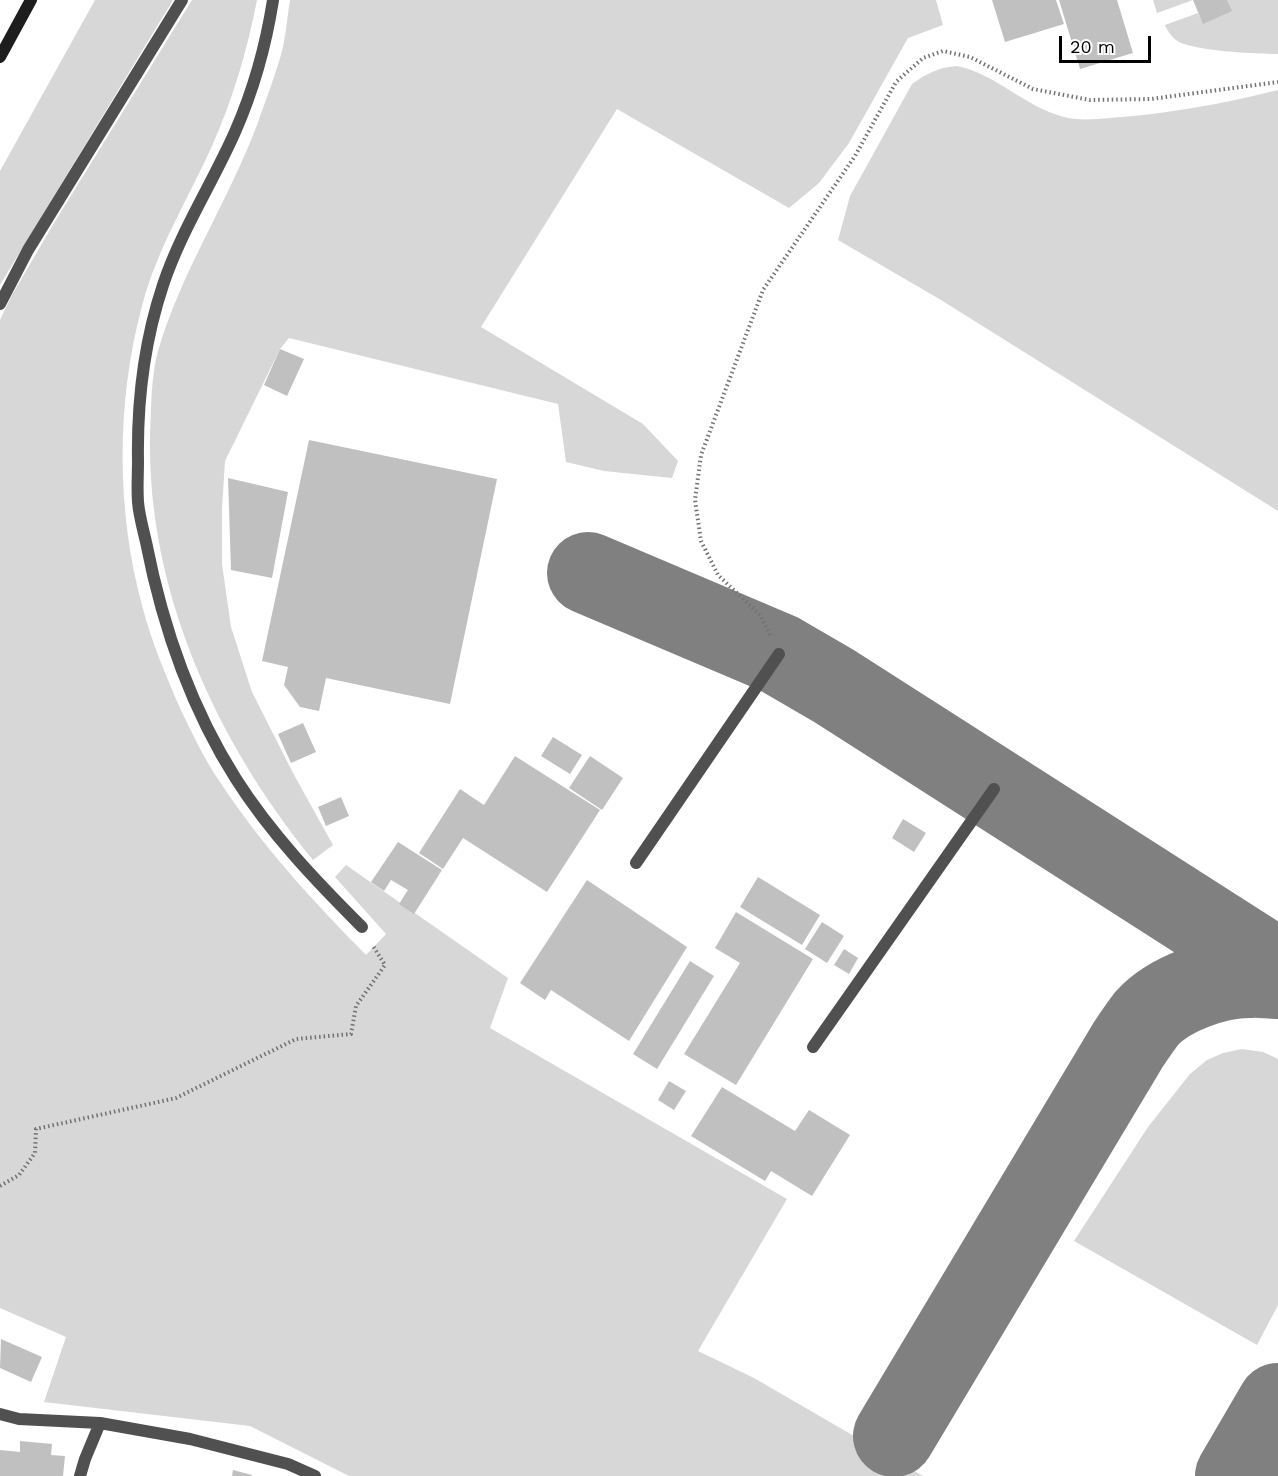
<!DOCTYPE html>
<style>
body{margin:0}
#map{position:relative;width:1278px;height:1476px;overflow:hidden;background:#fff;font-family:"Work Sans",sans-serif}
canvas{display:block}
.scale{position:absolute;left:1059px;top:36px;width:92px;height:27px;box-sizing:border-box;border:3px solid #000;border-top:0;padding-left:8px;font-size:18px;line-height:21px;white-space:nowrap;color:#000;-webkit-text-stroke:4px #fff;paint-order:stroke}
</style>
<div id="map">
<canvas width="1278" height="1476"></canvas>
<div class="scale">20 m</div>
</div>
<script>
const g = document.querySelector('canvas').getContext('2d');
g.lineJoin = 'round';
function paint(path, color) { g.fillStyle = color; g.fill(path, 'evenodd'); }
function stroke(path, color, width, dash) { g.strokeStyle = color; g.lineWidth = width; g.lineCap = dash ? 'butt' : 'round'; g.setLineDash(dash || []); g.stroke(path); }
paint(new Path2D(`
 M95,0H173L0,285V171Z
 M192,0H257C247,51 233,99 212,146C188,199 157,249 142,306C116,403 116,511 143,609C152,643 166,676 180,708C192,733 204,759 220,782C262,846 313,901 366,955L386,934L335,877L346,865L508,978L490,1028L787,1199L698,1351L754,1378L923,1476H349L250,1426L44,1402L66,1337L0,1308V320L12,295L54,223Z
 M290,0H936L943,25L908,38L849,143L819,183L789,208L617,109L481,327L643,424L678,461L672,478L604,471L566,462L558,404L289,338L280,349L225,461L222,509V564L231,627L252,692L293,773L333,845L313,860C216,741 147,591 150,435C151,409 151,376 158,351C181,272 228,202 257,125C265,102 274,79 281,55C286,37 287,18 290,0Z
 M1153,0H1193L1157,13Z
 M1227,0H1278V54C1259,54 1189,51 1176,40C1171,36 1167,30 1165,25L1198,13L1203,23Z
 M957,66C996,74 1025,107 1064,117C1079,121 1095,119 1110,118C1166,114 1223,104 1278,90V511L941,300L838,240L850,196L912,84C926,74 939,67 957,66Z
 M1242,1049L1263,1052L1278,1059V1305L1257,1345L1074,1241L1148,1127L1190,1074L1207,1060L1223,1053Z`), '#d7d7d7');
stroke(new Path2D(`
 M588,573L779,654L834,686L1278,970
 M894,1436L1128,1045C1134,1036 1140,1027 1147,1018C1170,993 1217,977 1250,977C1259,976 1269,978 1278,978
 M1236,1476L1278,1404`), '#808080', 82);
paint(new Path2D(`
 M992,0H1056L1064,24L1005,42Z
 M1059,0H1117L1133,53L1080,69Z
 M1193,0H1227L1232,11L1203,24Z
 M280,349L304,359L287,396L264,385Z
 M309,440L497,479L450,704L326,678L319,711L300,707L284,685L288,667L262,661Z
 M228,478L288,492L272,578L231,570Z
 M303,723L316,752L291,763L278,734Z
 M553,737L582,755L570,774L541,756Z
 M515,756L600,810L547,892L463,838L443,869L419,853L460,789L484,805Z
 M590,756L623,778L602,810L569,788Z
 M341,797L349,816L326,826L318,807Z
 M903,819L926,833L914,852L892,838Z
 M398,842L442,870L414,914L399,904L408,890L391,880L384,891L371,882Z
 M758,877L820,915L802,945L740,907Z
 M587,880L687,947L629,1041L551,990L545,1000L520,983Z
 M736,912L813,959L736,1085L684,1054L740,963L715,948Z
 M822,922L844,936L827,963L805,949Z
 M844,949L858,958L849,974L834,965Z
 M690,961L714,976L657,1069L633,1054Z
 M669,1081L686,1091L674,1110L658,1100Z
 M722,1087L795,1131L809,1110L850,1135L812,1196L771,1171L765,1181L691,1136Z
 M1,1339L42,1357L31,1382L0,1368Z
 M20,1441L52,1444L51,1455L65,1456L63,1476H0V1450L20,1452Z
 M233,1470L252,1475V1476H232Z`), '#c0c0c0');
stroke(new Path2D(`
 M770,635L760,615L718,575L701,541L695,500L701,455L763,290L855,156L896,82L923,58L943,51L970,57L1033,89L1090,100L1151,99L1278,82
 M0,1186L19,1175L35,1153L36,1129L176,1098L296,1039L351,1034L356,1006L385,965L373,946`), '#727272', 4, [1.5, 3]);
stroke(new Path2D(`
 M273,0C266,45 253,91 235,132C212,184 181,231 163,285C144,342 137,401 138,461C138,474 137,488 138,502C139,515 143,529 146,542C162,624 191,708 236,779C271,834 316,881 362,927
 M0,304L28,250L182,0
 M636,863L779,654
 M813,1047L994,789
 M0,1414L19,1419L100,1423L190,1439L288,1464L315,1476
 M80,1476L85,1459L100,1423`), '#505050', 12);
stroke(new Path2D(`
 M0,57L31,0`), '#1d1d1d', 12);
</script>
